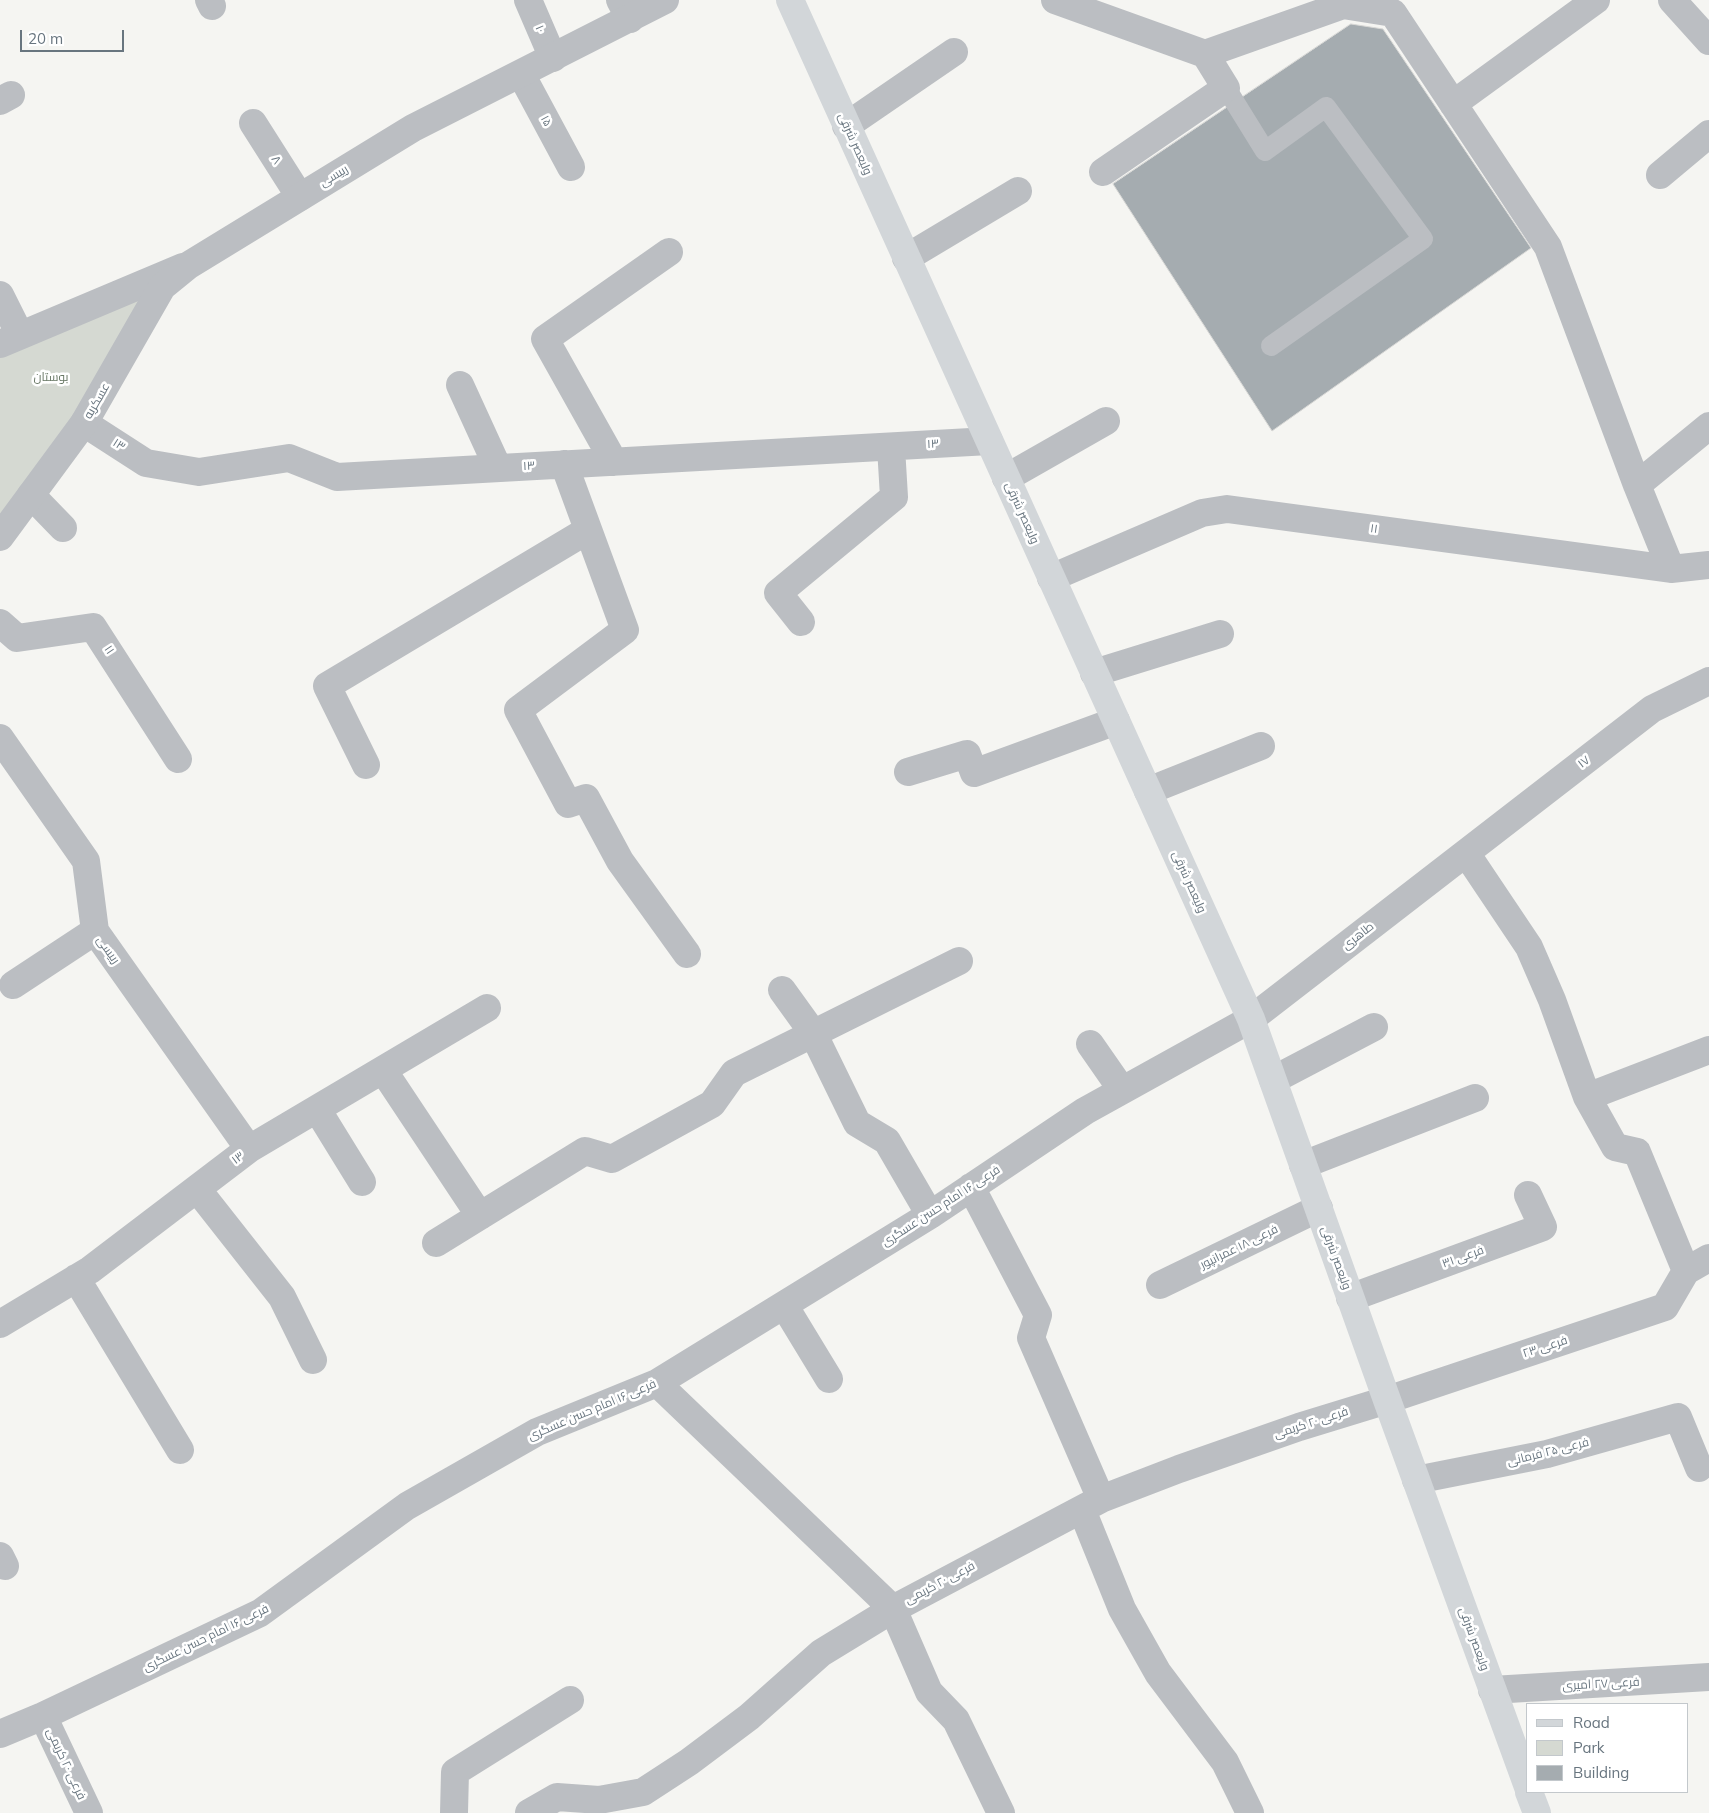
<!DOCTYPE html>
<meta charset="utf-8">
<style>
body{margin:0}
#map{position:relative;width:1709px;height:1813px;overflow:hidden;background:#f5f5f2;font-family:Mulish,sans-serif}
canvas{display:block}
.legend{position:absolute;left:1526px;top:1703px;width:162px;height:90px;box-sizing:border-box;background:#fff;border:1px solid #c3c8cc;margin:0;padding:6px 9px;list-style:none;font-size:15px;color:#68757f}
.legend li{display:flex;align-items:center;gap:10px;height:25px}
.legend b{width:25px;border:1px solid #c3c8cc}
.scale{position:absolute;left:20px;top:30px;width:104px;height:22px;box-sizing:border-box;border:2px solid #68757f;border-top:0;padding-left:6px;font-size:15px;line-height:18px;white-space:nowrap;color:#68757f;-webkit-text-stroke:4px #fff;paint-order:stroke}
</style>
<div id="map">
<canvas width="1709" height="1813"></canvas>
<ul class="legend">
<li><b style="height:6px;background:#d2d6d9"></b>Road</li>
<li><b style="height:14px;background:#d5d9d2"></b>Park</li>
<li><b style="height:14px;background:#a5acb0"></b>Building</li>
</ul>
<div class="scale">20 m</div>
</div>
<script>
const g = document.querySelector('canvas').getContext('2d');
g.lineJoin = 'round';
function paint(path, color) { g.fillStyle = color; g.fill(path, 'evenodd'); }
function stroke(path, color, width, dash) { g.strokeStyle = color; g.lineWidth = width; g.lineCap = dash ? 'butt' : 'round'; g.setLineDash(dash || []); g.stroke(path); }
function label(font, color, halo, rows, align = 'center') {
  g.font = font + ' Mulish,Cairo,sans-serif'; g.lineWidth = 5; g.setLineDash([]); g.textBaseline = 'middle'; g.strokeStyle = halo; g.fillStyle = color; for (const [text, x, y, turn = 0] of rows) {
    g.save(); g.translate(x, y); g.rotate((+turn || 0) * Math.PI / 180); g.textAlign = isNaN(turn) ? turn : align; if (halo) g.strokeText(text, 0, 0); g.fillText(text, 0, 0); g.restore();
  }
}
paint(new Path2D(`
 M189,265L0,534V344Z`), '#d5d9d2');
const building = new Path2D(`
 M1351,24L1383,29L1531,248L1272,431L1113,184Z`);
paint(building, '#a5acb0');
stroke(building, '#d7d7d5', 1);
stroke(new Path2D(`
 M1226,88L1265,151L1326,107L1423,239L1271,346`), '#bbbec2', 20);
stroke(new Path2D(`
 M209,0L212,6
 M528,0L553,58
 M620,0L630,19
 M1055,0L1205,54L1343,5L1393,13L1548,247L1637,485L1671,569
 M1672,0L1709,41
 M521,74L571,167
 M0,101L11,95
 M1453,104L1596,0
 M253,123L300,197
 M846,126L954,52
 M1103,172L1226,88L1205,54
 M1660,175L1709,134
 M906,258L1018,191
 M0,295L20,335
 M0,344L183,267
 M460,385L498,468
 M84,423L146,463L199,472L289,458L337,477L989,441
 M614,462L545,339L669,252
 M564,464L625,630L518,710L568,804L586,798L620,861L687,954
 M1006,478L1106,421
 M1637,485L1709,426
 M31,495L63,528
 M1051,578L1202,513L1227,509L1671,569L1709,565
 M801,622L778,593L894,497L891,447
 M0,623L17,638L93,627L178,759
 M1094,673L1220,634
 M0,738L86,861L95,931L249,1149
 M366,765L327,686L588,530
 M908,772L967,754L974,773L1116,721
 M1148,791L1261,746
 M1466,853L1529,947L1552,1000L1587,1097L1615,1147L1637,1152L1686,1271L1709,1258
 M13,985L95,931
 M782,990L813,1033L857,1123L887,1141L930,1215
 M1090,1044L1122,1090
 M383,1070L480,1216
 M1273,1080L1374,1027
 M1587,1097L1709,1050
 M317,1109L362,1182
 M1303,1165L1475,1098
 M971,1187L1038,1315L1031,1338L1101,1499
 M197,1189L282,1297L313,1360
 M436,1243L585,1151L612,1159L712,1104L734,1073L959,961
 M76,1278L180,1450
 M1160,1285L1319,1208
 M1350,1298L1543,1227L1528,1195
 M784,1305L829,1379
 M0,1324L90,1270L249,1149L487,1008
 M657,1383L893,1609L929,1692L956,1720L1001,1813
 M1416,1480L1547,1454L1678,1417L1699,1468
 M1082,1510L1122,1609L1158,1673L1225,1762L1250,1813
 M0,1556L5,1566
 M1492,1690L1709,1677
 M43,1716L89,1813
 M0,1734L43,1716L260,1613L407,1506L537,1432L657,1383L930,1215L1085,1111L1251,1019L1652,709L1709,681
 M454,1813L455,1772L570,1700
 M529,1813L557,1797L599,1800L643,1792L689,1762L749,1717L821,1653L893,1609L1101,1499L1179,1469L1299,1427L1387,1400L1665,1307L1686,1271`), '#bbbec2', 28);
stroke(new Path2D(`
 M0,537L84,423L162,287L189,265L413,128L665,0`), '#bbbec2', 28);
stroke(new Path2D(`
 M790,0L1251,1019L1387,1400L1528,1787
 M1529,1792L1537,1813`), '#d2d6d9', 28);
label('12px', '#68757f', '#fff', [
 ["۱۰",540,29,67],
 ["۱۵",546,121,62],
 ["ولیعصر شرقی",855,144,66],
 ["۸",276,160,58],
 ["رییسی",334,176,-31],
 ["عسکریه",97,401,-60],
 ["۱۳",933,444,-3],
 ["۱۳",119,445,33],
 ["۱۳",529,466,-3],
 ["ولیعصر شرقی",1022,513,66],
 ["۱۱",1374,529,8],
 ["۱۱",109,650,57],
 ["۱۷",1584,762,-38],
 ["ولیعصر شرقی",1189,882,66],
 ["طاهری",1358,936,-38],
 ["رییسی",108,950,55],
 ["۱۳",238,1158,-37],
 ["فرعی ۱۶ امام حسن عسگری",941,1206,-33],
 ["فرعی ۱۸ عمرانپور",1239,1247,-26],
 ["فرعی ۳۱",1463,1257,-20],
 ["ولیعصر شرقی",1336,1258,70],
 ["فرعی ۲۳",1545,1347,-18],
 ["فرعی ۱۶ امام حسن عسگری",592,1410,-23],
 ["فرعی ۲۰ کریمی",1311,1423,-18],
 ["فرعی ۲۵ فرمانی",1548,1452,-14],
 ["فرعی ۲۰ کریمی",940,1583,-28],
 ["فرعی ۱۶ امام حسن عسگری",206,1638,-26],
 ["ولیعصر شرقی",1474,1639,70],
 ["فرعی ۲۷ امیری",1601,1684,-3],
 ["فرعی ۲۰ کریمی",66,1764,65]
]);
label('12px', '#697866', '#fff', [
 ["بوستان",51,377]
]);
</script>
